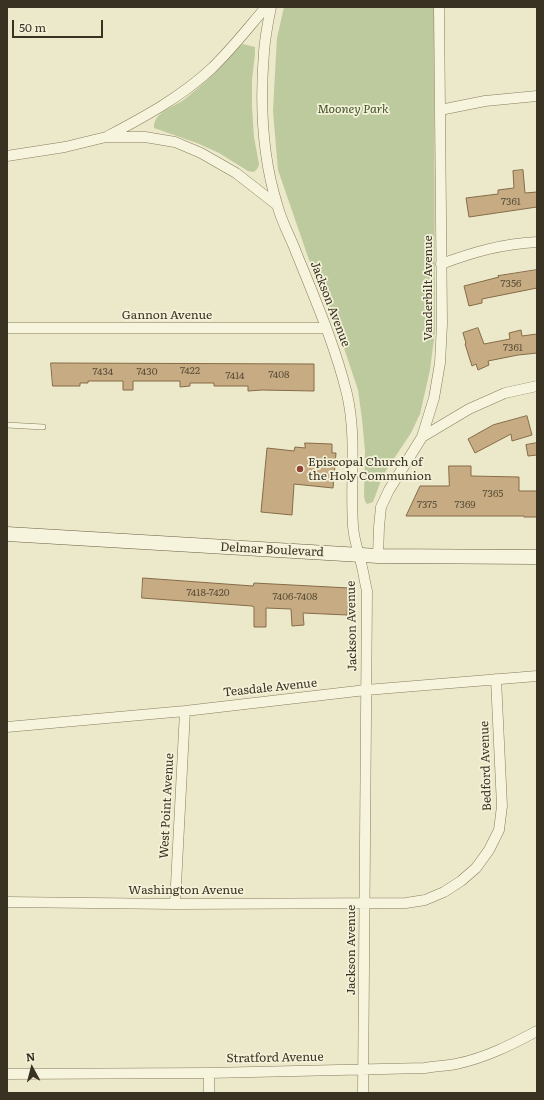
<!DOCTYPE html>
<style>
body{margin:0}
#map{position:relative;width:544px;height:1100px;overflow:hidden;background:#ece8ca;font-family:Literata,serif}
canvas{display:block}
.frame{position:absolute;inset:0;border:8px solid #393222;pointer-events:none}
.north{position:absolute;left:12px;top:1048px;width:40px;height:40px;-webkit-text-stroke:3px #f4f1d9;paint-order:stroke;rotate:353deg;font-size:11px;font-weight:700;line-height:16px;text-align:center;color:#393222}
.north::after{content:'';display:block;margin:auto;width:14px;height:18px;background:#393222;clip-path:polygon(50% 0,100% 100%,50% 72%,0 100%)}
.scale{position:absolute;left:12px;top:20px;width:91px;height:18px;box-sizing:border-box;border:2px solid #393222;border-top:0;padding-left:5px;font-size:12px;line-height:14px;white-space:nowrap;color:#393222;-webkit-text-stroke:3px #f4f1d9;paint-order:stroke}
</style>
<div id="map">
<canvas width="544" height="1100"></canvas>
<div class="frame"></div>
<div class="north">N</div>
<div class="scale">50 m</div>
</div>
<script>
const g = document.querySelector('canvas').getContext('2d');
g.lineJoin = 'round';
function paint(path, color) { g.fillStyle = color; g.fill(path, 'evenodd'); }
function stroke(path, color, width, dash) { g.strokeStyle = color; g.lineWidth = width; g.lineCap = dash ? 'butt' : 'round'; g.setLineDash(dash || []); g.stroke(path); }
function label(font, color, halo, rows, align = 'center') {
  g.font = font + ' Literata,serif'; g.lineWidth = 3.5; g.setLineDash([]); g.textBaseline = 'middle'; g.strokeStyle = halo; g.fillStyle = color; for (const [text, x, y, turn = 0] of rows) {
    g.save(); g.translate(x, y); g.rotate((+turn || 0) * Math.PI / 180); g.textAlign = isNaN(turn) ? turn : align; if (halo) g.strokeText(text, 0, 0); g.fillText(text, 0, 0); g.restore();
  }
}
paint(new Path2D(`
 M284,7H434L435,331L430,370L420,414L411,433L383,475L373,502L367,504L365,501L364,496L365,451L362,419L358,390L345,351L308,257L278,170L273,111L275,73L277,38Z
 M243,44L255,47V54L252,80V107L254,137L259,164L258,168L254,172L248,171L219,153L197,143L154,128C153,112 174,107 185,99C196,90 208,80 217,70C225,61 233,50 243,44Z`), '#bdca9e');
const building = new Path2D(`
 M523,170L525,193L537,192V207L469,217L466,198L498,194V190L514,188L513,171Z
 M537,270V288L482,299V303L469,306L464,286L499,277L498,276Z
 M478,328L484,344L510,339L509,333L521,330L522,336L537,334V353L518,355L488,361L489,365L478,370L476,364L472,366L465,344L466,343L463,333Z
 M51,363L314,364V391L262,390L248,391V386H214V383H190V386L180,387V381H133V390H123V381H88V383H80V386H53Z
 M527,416L532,435L512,441L511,434L475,453L468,439L493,425Z
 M305,443L332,444V453H336L333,488L294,484L292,515L261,512L267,448L294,451L295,447L305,448Z
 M537,443V455L528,456L526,445Z
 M449,466H471V476L519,477V491H537V517H524V516H406L420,486H449Z
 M143,578L253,586L254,583L349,588L347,615L303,613L304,625L292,626L291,609L266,608V627H254V607L252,606L142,598Z`);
paint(building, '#c7ac83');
stroke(building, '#856b47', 1);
const service = new Path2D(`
 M7,425L43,427`);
const minor = new Path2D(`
 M271,7C268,22 265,37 264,52C260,102 262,156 277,204C281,221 290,236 296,252C315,299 335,345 347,394C357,437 350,482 353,526C354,541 359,553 362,567C364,575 365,583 367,591L363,1093
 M440,110L485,101L537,96
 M108,136C144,117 181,97 211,69C231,50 248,28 266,7
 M7,156L65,147L106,137H145L175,142L201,153L236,173L277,205
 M441,264C474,252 501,244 537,242
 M7,328H326
 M422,437L469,409L505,393L537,386
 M378,556L379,527L381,507L389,490L422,437L434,398L440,363L442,324L439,7
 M7,727L185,711L366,690L537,676
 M7,902L175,904L406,903L425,900L444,892L461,881L476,868L489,850L499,830L502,806L496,679
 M175,904L185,711
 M7,1074L209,1073L425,1068C435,1066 446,1066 456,1064C485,1058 511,1045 537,1031
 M209,1093V1073`);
const secondary = new Path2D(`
 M7,534L378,556L537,557`);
stroke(service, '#887c5f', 6);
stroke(minor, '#887c5f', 11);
stroke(secondary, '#6a5d42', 15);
stroke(service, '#f7f4dd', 5);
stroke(minor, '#f7f4dd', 10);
stroke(secondary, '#f7f4dd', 14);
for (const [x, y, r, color] of [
 [300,469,4,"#924434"]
]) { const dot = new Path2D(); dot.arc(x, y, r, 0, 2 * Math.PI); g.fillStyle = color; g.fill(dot); stroke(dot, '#f4f1d9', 1.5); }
label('10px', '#5c503a', null, [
 ["7361",511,202],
 ["7356",511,284],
 ["7361",513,348],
 ["7422",190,371],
 ["7434",103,372],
 ["7430",147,372],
 ["7408",279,375],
 ["7414",235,376],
 ["7365",493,494],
 ["7375",427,505],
 ["7369",465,505],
 ["7418-7420",208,593],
 ["7406-7408",295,597]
]);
label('italic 12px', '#42542a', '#f4f1d9', [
 ["Mooney Park",353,109]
]);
label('12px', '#393222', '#f4f1d9', [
 ["Vanderbilt Avenue",428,288,-90],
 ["Jackson Avenue",330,304,69],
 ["Gannon Avenue",167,315],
 ["Delmar Boulevard",272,550,3],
 ["Jackson Avenue",352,626,-91],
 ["Teasdale Avenue",270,688,-6],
 ["Bedford Avenue",486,766,-92],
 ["West Point Avenue",167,806,-87],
 ["Washington Avenue",186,890],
 ["Jackson Avenue",351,950,-90],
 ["Stratford Avenue",275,1058,-1]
]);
label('12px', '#393222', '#f4f1d9', [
 ["Episcopal Church of",308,462],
 ["the Holy Communion",308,476]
], 'left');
</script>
